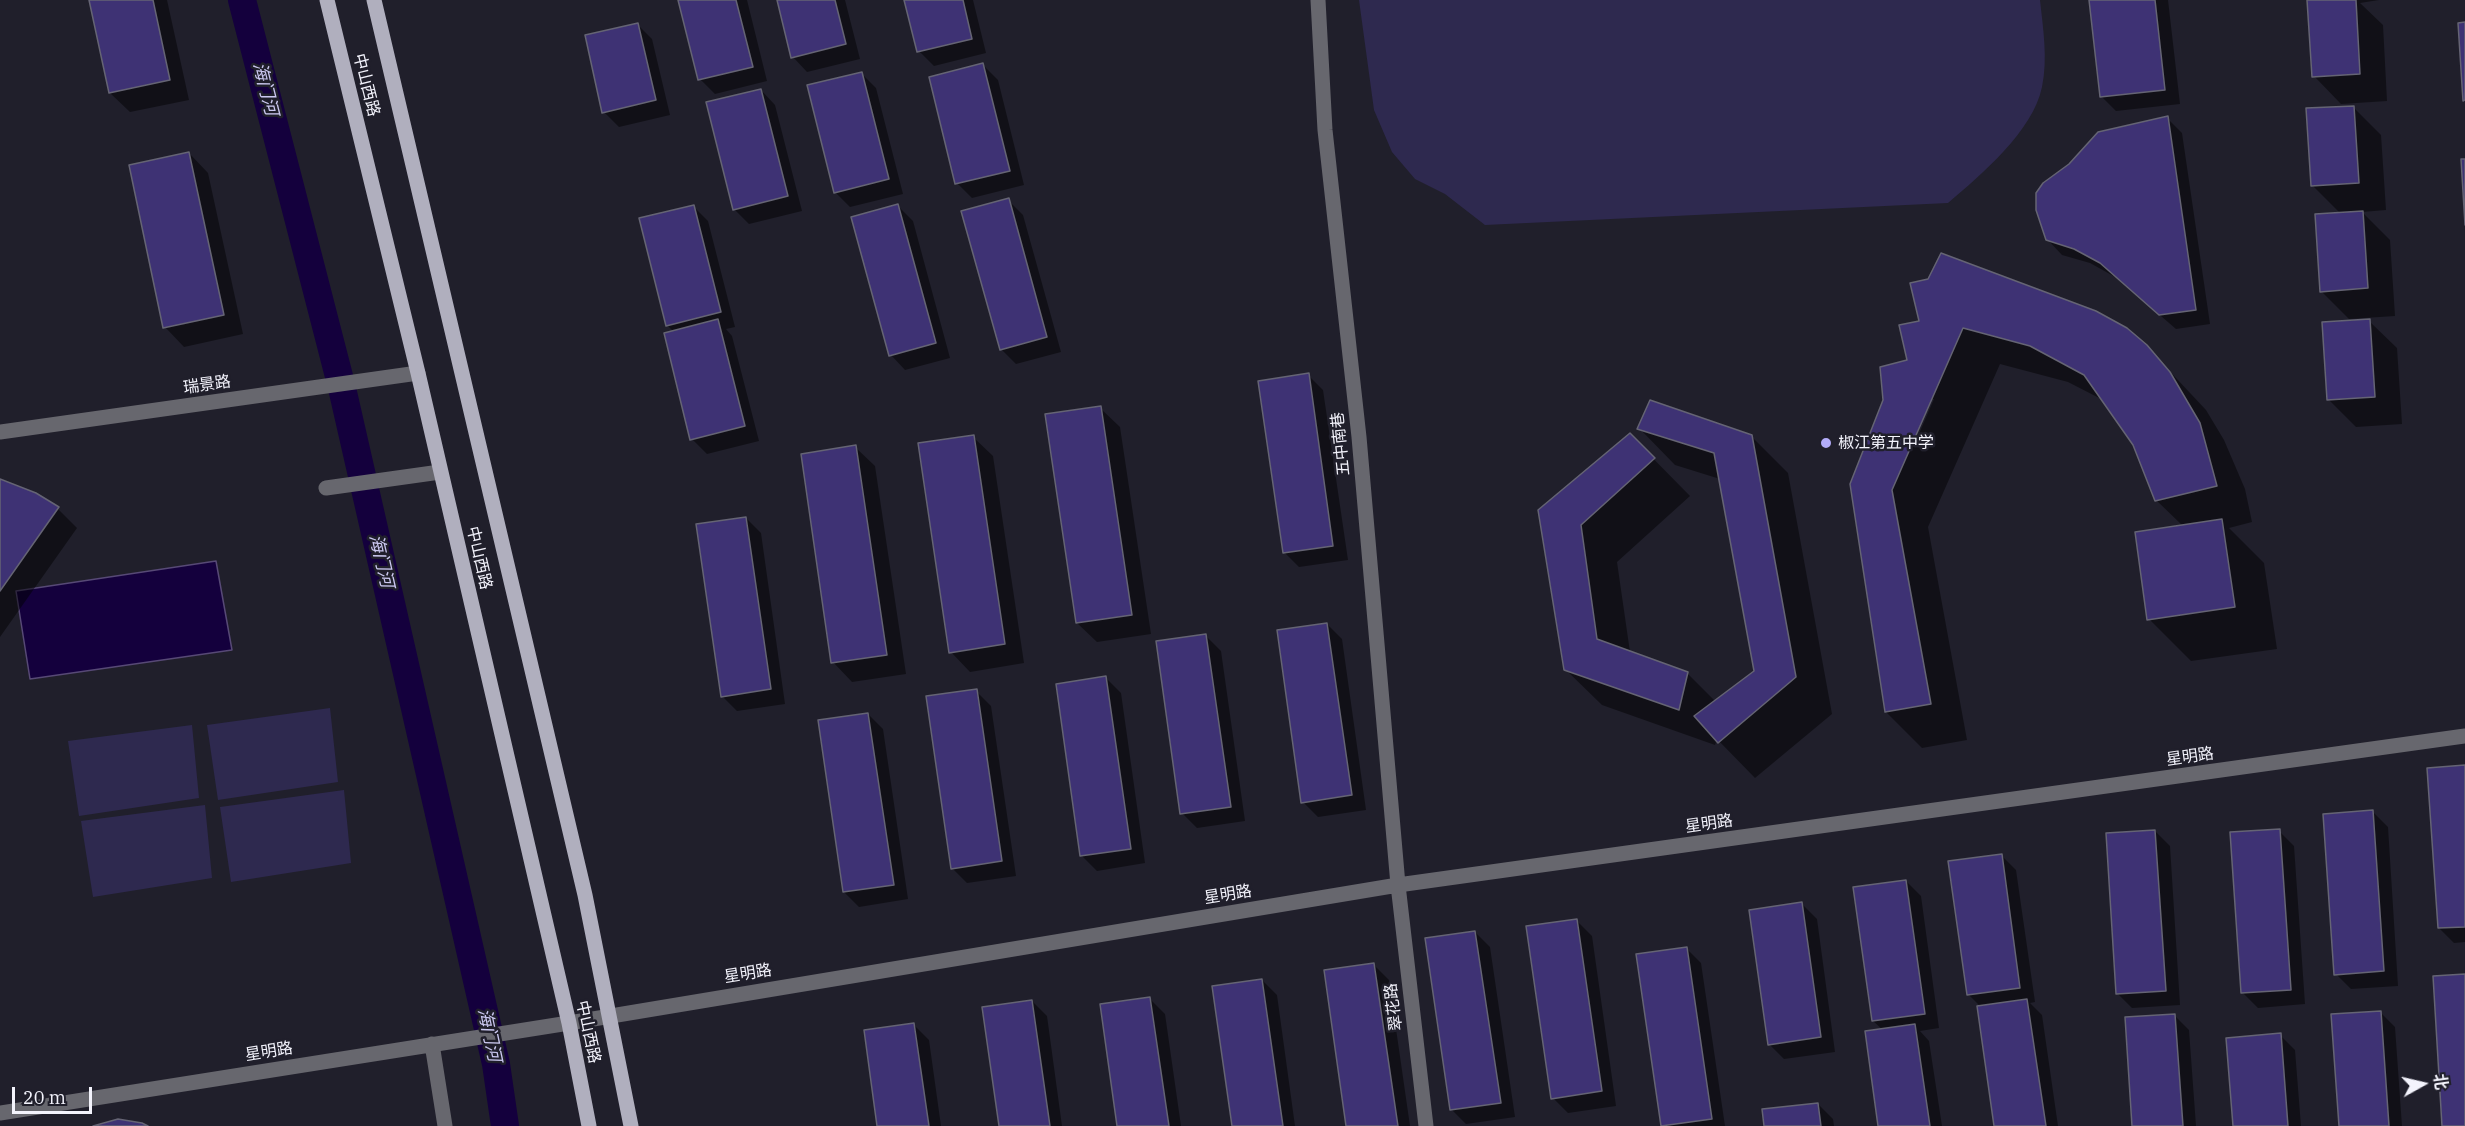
<!DOCTYPE html>
<meta charset="utf-8">
<style>
body{margin:0}
#map{position:relative;width:2465px;height:1126px;overflow:hidden;background:#201f2b;font-family:"IBM Plex Serif","Noto Sans SC",serif}
canvas{display:block}
.north{position:absolute;left:2393px;top:1054px;width:60px;height:60px;-webkit-text-stroke:4px #201f2b;paint-order:stroke;rotate:82deg;font-size:16px;font-weight:700;line-height:24px;text-align:center;color:#f3f3fc}
.north::after{content:'';display:block;margin:auto;width:21px;height:27px;background:#f3f3fc;clip-path:polygon(50% 0,100% 100%,50% 72%,0 100%)}
.scale{position:absolute;left:12px;top:1087px;width:80px;height:27px;box-sizing:border-box;border:3px solid #f3f3fc;border-top:0;padding-left:8px;font-size:18px;line-height:21px;white-space:nowrap;color:#f3f3fc;-webkit-text-stroke:4px #201f2b;paint-order:stroke}
</style>
<div id="map">
<canvas width="2465" height="1126"></canvas>
<div class="north">北</div>
<div class="scale">20 m</div>
</div>
<script>
const g = document.querySelector('canvas').getContext('2d');
g.lineJoin = 'round';
function paint(path, color) { g.fillStyle = color; g.fill(path, 'evenodd'); }
function stroke(path, color, width, dash) { g.strokeStyle = color; g.lineWidth = width; g.lineCap = dash ? 'butt' : 'round'; g.setLineDash(dash || []); g.stroke(path); }
function label(font, color, halo, rows, align = 'center') {
  g.font = font + ' "IBM Plex Serif","Noto Sans SC",serif'; g.lineWidth = 5; g.setLineDash([]); g.textBaseline = 'middle'; g.strokeStyle = halo; g.fillStyle = color; for (const [text, x, y, turn = 0] of rows) {
    g.save(); g.translate(x, y); g.rotate((+turn || 0) * Math.PI / 180); g.textAlign = isNaN(turn) ? turn : align; if (halo) g.strokeText(text, 0, 0); g.fillText(text, 0, 0); g.restore();
  }
}
paint(new Path2D(`
 M1359,0H2040C2043,28 2048,59 2042,87C2033,131 1981,175 1948,203L1485,225L1445,194L1415,179L1392,152L1374,110Z
 M330,708L338,782L218,800L207,725Z
 M192,725L199,798L79,816L68,741Z
 M344,790L351,863L231,882L220,807Z
 M205,805L212,878L93,897L81,821Z`), '#2e294f');
const water = new Path2D(`
 M216,561L232,650L30,679L16,591Z`);
paint(water, '#14003d');
stroke(water, '#574976', 1.5);
paint(new Path2D(`
 M91,0H167L189,100L130,112L110,93Z
 M680,0H747L767,81L715,94L700,79Z
 M778,0H845L860,59L807,72L793,57Z
 M906,0H973L986,53L934,66L919,51Z
 M2091,0H2168L2180,104L2116,111L2101,96Z
 M2315,0H2379L2360,3L2383,25L2387,101L2341,104L2314,76Z
 M637,24L652,39L670,115L619,127L604,112Z
 M983,65L998,80L1024,185L972,198L957,183Z
 M861,73L876,88L903,194L850,207L835,192Z
 M761,90L775,105L802,211L749,224L734,209Z
 M2353,107L2381,135L2386,210L2362,212L2390,240L2395,316L2349,319L2321,291L2341,214L2312,185Z
 M2167,118L2182,133L2210,324L2176,329L2117,278L2090,263L2062,255L2047,239Z
 M189,153L208,173L243,334L184,347L165,327Z
 M1008,200L1023,215L1061,352L1016,364L1001,349Z
 M693,206L708,221L735,327L726,329L732,336L759,441L707,454L692,439L674,332L667,325Z
 M898,206L913,221L950,358L905,370L891,355Z
 M2369,321L2397,348L2402,424L2356,427L2328,399Z
 M1921,322L2146,346L2206,410L2224,440L2245,489L2252,522L2229,528L2264,563L2277,649L2191,661L2149,619L2183,526L2156,500L2134,444L2105,401L2068,382L2000,364L1928,527L1967,740L1922,748L1886,712L1852,485L1908,361ZM1931,399H1934L1918,436L1915,435Z
 M1308,375L1323,390L1348,560L1299,567L1284,552Z
 M1100,408L1120,427L1151,634L1097,642L1077,623Z
 M1639,428L1752,437L1788,473L1832,714L1755,778L1717,739L1715,745L1602,705L1565,669L1540,511L1630,435L1690,496L1617,562L1630,652L1687,673L1716,702L1756,671L1720,479L1675,465Z
 M973,437L993,456L1024,663L970,672L951,652Z
 M855,447L875,466L906,674L852,682L833,662Z
 M0,482L58,509L77,528L0,637Z
 M746,518L761,533L785,704L737,711L722,696Z
 M1327,624L1342,639L1366,810L1318,817L1303,802Z
 M1206,636L1221,651L1245,821L1197,828L1182,813Z
 M1106,678L1121,693L1145,863L1097,871L1082,856Z
 M976,691L991,706L1016,876L967,883L952,868Z
 M868,714L883,729L908,899L859,907L844,892Z
 M2465,767V942L2454,943L2439,928Z
 M2373,812L2388,827L2398,986L2351,989L2336,974Z
 M2155,831L2170,846L2180,1005L2132,1008L2118,994Z
 M2279,831L2294,846L2305,1004L2258,1008L2243,993Z
 M2001,855L2016,870L2035,1002L2030,1003L2042,1015L2058,1126H1995L1981,1007L1969,995Z
 M1906,881L1921,896L1939,1028L1920,1031L1929,1041L1942,1126H1880L1883,1030L1873,1021Z
 M1802,904L1817,919L1835,1052L1784,1059L1769,1044Z
 M1577,921L1592,936L1616,1106L1568,1113L1553,1098Z
 M1475,932L1490,947L1515,1117L1466,1124L1451,1109Z
 M1686,948L1701,963L1725,1126H1662L1638,956Z
 M1374,965L1389,980L1410,1126H1348Z
 M1262,980L1277,995L1295,1126H1233Z
 M1150,999L1165,1014L1181,1126H1119Z
 M1032,1001L1047,1016L1062,1126H1000Z
 M2380,1012L2395,1027L2402,1126H2340Z
 M2174,1015L2189,1030L2196,1126H2134Z
 M914,1025L929,1040L941,1126H879Z
 M2280,1035L2295,1050L2301,1126H2235Z
 M1818,1104L1833,1119L1834,1126H1766Z`), '#0007');
stroke(new Path2D(`
 M242,0L342,388L496,1064L505,1126`), '#14003d', 28);
const building = new Path2D(`
 M89,0H153L170,80L109,93Z
 M678,0H736L753,67L698,80Z
 M777,0H835L846,44L791,58Z
 M904,0H963L972,39L917,52Z
 M2089,0H2155L2165,90L2100,97Z
 M2307,0H2356L2360,74L2312,77Z
 M2465,22V100L2463,101L2458,23Z
 M638,23L656,100L602,113L585,35Z
 M983,63L1010,171L955,184L929,77Z
 M862,72L889,179L834,193L807,85Z
 M761,89L788,196L733,210L706,102Z
 M2354,106L2359,183L2311,186L2306,108Z
 M2168,116L2196,310L2159,315L2100,263L2074,249L2046,240L2036,210V193L2043,183L2069,164L2098,132Z
 M189,152L224,315L163,328L129,165Z
 M2461,159H2465V225Z
 M1009,198L1047,337L1000,350L961,211Z
 M898,204L936,343L889,356L851,217Z
 M694,205L721,312L666,326L639,218Z
 M2363,211L2368,288L2320,292L2315,214Z
 M1941,253L2096,311L2127,328L2147,345L2170,372L2200,423L2217,486L2155,501L2133,445L2084,375L2030,346L1963,328L1892,490L1931,704L1885,712L1850,484L1883,400L1880,367L1907,360L1899,325L1919,321L1910,283L1928,279Z
 M718,319L745,426L690,440L664,333Z
 M2370,319L2375,397L2327,400L2322,322Z
 M1309,373L1333,546L1283,553L1258,381Z
 M1650,400L1752,435L1796,677L1718,743L1694,716L1754,671L1714,453L1637,429Z
 M1101,406L1132,615L1076,623L1045,414Z
 M1630,433L1655,458L1581,525L1597,639L1688,672L1679,710L1564,670L1538,510Z
 M974,435L1005,644L949,653L918,443Z
 M856,445L887,655L831,663L801,454Z
 M0,479L36,493L59,507L0,591Z
 M746,517L771,689L721,697L696,524Z
 M2222,519L2235,607L2147,620L2135,532Z
 M1327,623L1352,795L1301,803L1277,630Z
 M1206,634L1231,807L1180,814L1156,641Z
 M1106,676L1131,849L1080,856L1056,684Z
 M977,689L1002,861L951,869L926,696Z
 M868,713L894,885L843,892L818,720Z
 M2465,765V927L2438,928L2427,768Z
 M2373,810L2384,971L2334,975L2323,814Z
 M2280,829L2291,990L2241,993L2230,832Z
 M2155,830L2166,991L2116,994L2106,833Z
 M2002,854L2020,988L1967,995L1948,861Z
 M1906,880L1925,1014L1872,1021L1853,887Z
 M1802,902L1821,1037L1768,1045L1749,910Z
 M1577,919L1602,1091L1551,1099L1526,926Z
 M1475,931L1501,1103L1450,1110L1425,938Z
 M1687,947L1712,1119L1661,1126L1636,954Z
 M1374,963L1398,1126H1346L1324,970Z
 M2465,974V1126H2442L2433,976Z
 M1262,979L1283,1126H1232L1212,986Z
 M1150,997L1169,1126H1117L1100,1004Z
 M2027,999L2046,1126H1994L1977,1006Z
 M1032,1000L1050,1126H999L982,1007Z
 M2381,1011L2389,1126H2339L2331,1014Z
 M2175,1014L2183,1126H2132L2125,1017Z
 M914,1023L929,1126H877L864,1030Z
 M1915,1024L1930,1126H1878L1865,1031Z
 M2281,1033L2288,1126H2233L2226,1038Z
 M1818,1103L1821,1126H1764L1762,1109Z
 M118,1119L142,1123L148,1126H93Z`);
paint(building, '#3e3274');
stroke(building, '#656474', 1.5);
stroke(new Path2D(`
 M1318,0L1325,130L1359,437L1398,885L1426,1126
 M0,432L418,373
 M326,488L440,472
 M432,1044L445,1126
 M0,1113L569,1023L1398,885L2465,736`), '#67676e', 15);
stroke(new Path2D(`
 M327,0L418,373L569,1023L589,1126
 M374,0L585,895L631,1126`), '#b0afbe', 15);
for (const [x, y, r, color] of [
 [1826,443,6,"#b3acf9"]
]) { const dot = new Path2D(); dot.arc(x, y, r, 0, 2 * Math.PI); g.fillStyle = color; g.fill(dot); stroke(dot, '#201f2b', 2); }
label('16px', '#f3f3fc', '#201f2b', [
 ["中山西路",366,85,76],
 ["瑞景路",207,385,-8],
 ["五中南巷",1341,444,-96],
 ["中山西路",479,558,77],
 ["星明路",2190,757,-8],
 ["星明路",1709,824,-8],
 ["星明路",1228,895,-9],
 ["星明路",748,974,-9],
 ["翠花路",1394,1007,-97],
 ["中山西路",588,1032,78],
 ["星明路",269,1052,-9]
]);
label('16px', '#f3f3fc', '#201f2b', [
 ["椒江第五中学",1838,443]
], 'left');
label('italic 18px', '#cbc8f0', '#201f2b', [
 ["海门河",265,89,76],
 ["海门河",381,561,77],
 ["海门河",489,1035,78]
]);
</script>
